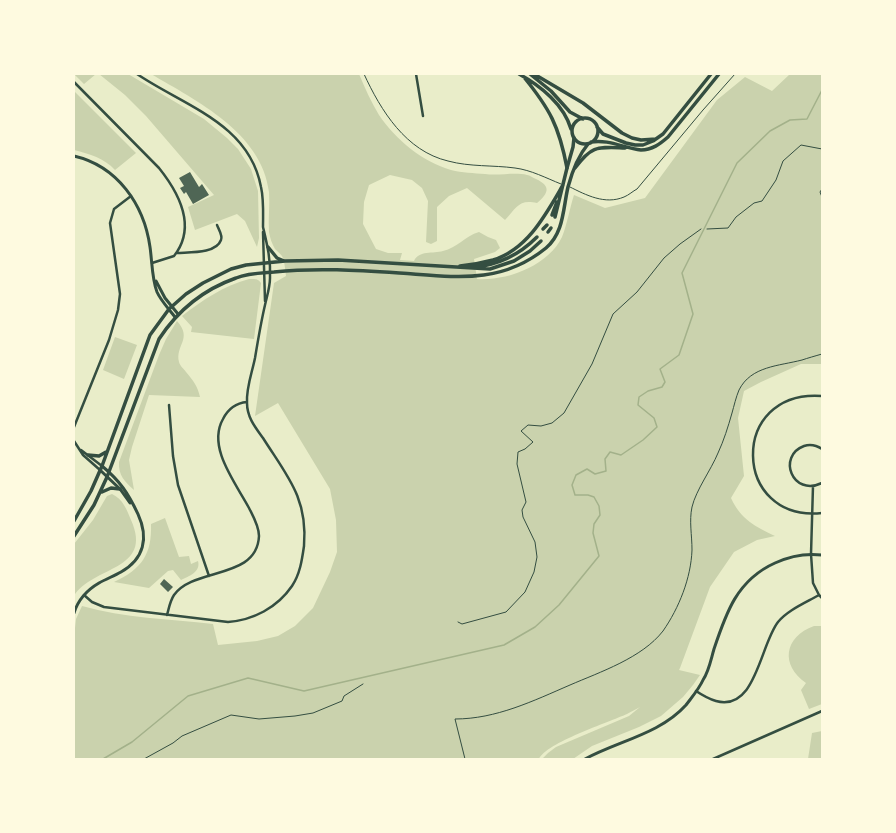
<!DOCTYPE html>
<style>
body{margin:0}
#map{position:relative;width:896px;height:833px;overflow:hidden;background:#e9edc9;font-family:Montserrat,sans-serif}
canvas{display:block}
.frame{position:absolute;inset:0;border:75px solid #fefae0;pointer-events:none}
</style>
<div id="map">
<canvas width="896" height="833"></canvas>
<div class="frame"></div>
</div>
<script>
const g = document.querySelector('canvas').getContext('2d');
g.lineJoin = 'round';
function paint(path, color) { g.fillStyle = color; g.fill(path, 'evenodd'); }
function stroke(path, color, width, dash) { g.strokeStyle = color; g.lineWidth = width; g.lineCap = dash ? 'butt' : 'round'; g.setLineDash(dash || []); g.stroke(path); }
paint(new Path2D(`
 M74,74H96L84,84Z
 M99,74H128L204,119L227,138L238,149L251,169L258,191L259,238L257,247L245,221L237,214L195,230L188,207L214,195L146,116L125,95Z
 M151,74H359C365,88 371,102 379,115C396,140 423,162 451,170C462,173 474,173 485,174C498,176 515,172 527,175C530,175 533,178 536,179C551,186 549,193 537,203C519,199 517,207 505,220L467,188L449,196L437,207V241L431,244L426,242L428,201L422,188L412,180L390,175L369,185L364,202L363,224L376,249L388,253H402L400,260L414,261C419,250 433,254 443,251C457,248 465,236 479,232L488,237L496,240L500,248L495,252L474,259L477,279C507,281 548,266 562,237C567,225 570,207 574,195L605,208L645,198L717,100L745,77L772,91L790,74H822V364H801L761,382L744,391L738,418L744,476L731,498C741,520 755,526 775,536L757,540L734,552L710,587L680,668L679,670L700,675L693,685L683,697L661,716L639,727L592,746L573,759H542L548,753L556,747L629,716L640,707C636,709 631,712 627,714C609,722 546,743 539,759H74V637L76,619L82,606C124,618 170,619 213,624L218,645L257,641L278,636L295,626L313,608L330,572L337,552L336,520L330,489L278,403L255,416L274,283L286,276C285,270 285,264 283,258C282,255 278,252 275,249C272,244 270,238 269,232C268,219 270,205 269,192C262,133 197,101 151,74Z
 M74,91L136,153L115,170C104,158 90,154 74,150Z
 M249,279C254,279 258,278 261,283L254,339L191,332L192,327L182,316C203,300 223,286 249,279Z
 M177,321C193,339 175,345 179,362C180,366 184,369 186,372C193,380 198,387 200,397L149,395L132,447L129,460L134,490C125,482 118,475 119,462L159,355L166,339Z
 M115,337L137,345L124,379L103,370Z
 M112,494C123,499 127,510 131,520C154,571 92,566 74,596V544L93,520L107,496Z
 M165,518L179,557L189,556L191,564L198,561C201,572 189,576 181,580L173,570L168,571L149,588L114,582C142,569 152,554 151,524Z
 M814,626H822V685H821L822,704L809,709L801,690L806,683C780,665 784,637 814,626Z
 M822,731V759H808L812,733Z`), '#cad2ad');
stroke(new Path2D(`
 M103,759L132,742L188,696L248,678L304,691L504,645L535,627L559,605L599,556L593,533L594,524L600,515L599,506L594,497L588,495H575L572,485L576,475L587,469L595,474L606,471L605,459L610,452L621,455L643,440L657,427L654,418L638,405L639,397L648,391L662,387L665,382L660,369L679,355L693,314L682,273L737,163L770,131L790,120L807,119L822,90`), '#a3b18a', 1.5);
paint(new Path2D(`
 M190,172L199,187L202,184L209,195L193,204L186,192L184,194L180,188L184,186L179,178Z
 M164,579L173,587L168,592L160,584Z`), '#4f6655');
stroke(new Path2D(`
 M822,189L820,192L822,197
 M707,229L728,228L736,217L754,203L762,201L776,180L783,161L801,145L822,149
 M458,622L462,624L506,612L525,592L534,572L537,557L535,542L523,517L522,510L526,502L517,464L518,452L525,449L533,442L521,431L528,425L541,426L552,423L564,413L592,364L613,314L637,292L664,258L680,244L701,229
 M144,759L173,743L182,736L231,715L259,719L295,716L313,713L342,701L344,696L363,684
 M465,759L455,719C496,719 533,701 570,685C600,672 642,658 663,631C679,608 691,578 692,550C692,535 689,521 692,507C696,490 711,470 718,453C724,440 728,427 732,413C734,406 736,397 739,390C751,366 779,366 802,360C808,358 815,356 822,354`), '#344e41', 1);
stroke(new Path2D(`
 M364,74C381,111 406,151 448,161C470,167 493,165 515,168C531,170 546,178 561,184
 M570,187C586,195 605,205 624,197C629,195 633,191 637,189L703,110L735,74`), '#344e41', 1);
stroke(new Path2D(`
 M137,74C184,106 249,123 261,187C264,200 263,214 263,227
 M416,74L423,116
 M74,82L159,168C179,193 197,227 174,256L152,263
 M263,232L265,301
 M177,253C189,252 216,254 221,240C223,236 219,230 217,225
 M822,396C728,389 732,523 822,513
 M169,405L173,456L178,485L209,576
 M74,427L109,340L118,310L120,294L110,223L114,209L131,196
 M74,441L83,455L100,470
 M822,449C816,445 810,444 804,446C777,456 792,497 822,483
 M81,450L102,466
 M813,486L811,554L813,583L819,595L822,598
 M84,595L92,602L104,607L228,622C253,620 277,608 292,586C300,574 302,560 304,546C308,498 287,476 263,438C255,427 247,417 247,403C246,388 252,373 255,358C258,340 261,322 265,305C267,296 270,287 270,278C271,260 267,244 263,227
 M167,615C169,608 170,601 174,595C194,567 257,580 259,536C259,526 253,516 249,508C235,482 207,447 223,419C228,409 236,403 247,402
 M696,691C702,695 709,699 716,701C756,712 760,645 778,622C788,610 805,603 819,595
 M713,759L822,711`), '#344e41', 2.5);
stroke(new Path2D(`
 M74,156C117,166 144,204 150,247C152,260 152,280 157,292C161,301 169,309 175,317
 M156,281L165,298L178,314
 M100,470L120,489L130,503
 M74,613C78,600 87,590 99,583C106,579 114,576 121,572C144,559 149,538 138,514C128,493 120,481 102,466
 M585,759C618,741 660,734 686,705C692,697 699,689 703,680C709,671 711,659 714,649C726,613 737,580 775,563C790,556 805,553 822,555`), '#344e41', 3);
stroke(new Path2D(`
 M552,215L557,202
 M555,217L567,168L573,147L574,138
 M543,229L547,225
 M548,232L551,228
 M268,247L277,258L284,261
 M460,266C471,265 482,263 493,260C528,249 546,214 563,185
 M474,267C499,265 519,255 537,237
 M88,455L99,456L106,452
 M102,492L111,488L120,489
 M74,521L91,491L102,466L150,335L169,309L186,294L203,283L231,269L246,265L285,261L338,260L490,269L514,261L530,251L541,241
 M74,536L94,505L107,477L159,339C178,310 202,290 236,278C248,273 261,273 274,272C321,267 367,271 413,274C463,278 504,282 546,248C564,233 563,208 568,187C572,172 578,156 588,144`), '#344e41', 3.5);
stroke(new Path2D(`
 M519,74C541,86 564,105 571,129
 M530,74L551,91L570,112L583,119
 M534,74L583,103L622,133L632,138L641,140L656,139
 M523,76C550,109 559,126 567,168
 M572 131a13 13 0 1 1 26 0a13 13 0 1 1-26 0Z
 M597,127L603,134L626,143L635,145H643L653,141L663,134L711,74
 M591,142C608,139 624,148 641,150C652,150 660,144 668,137L719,74
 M575,168C592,145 597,147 625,148`), '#344e41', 3.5);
</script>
